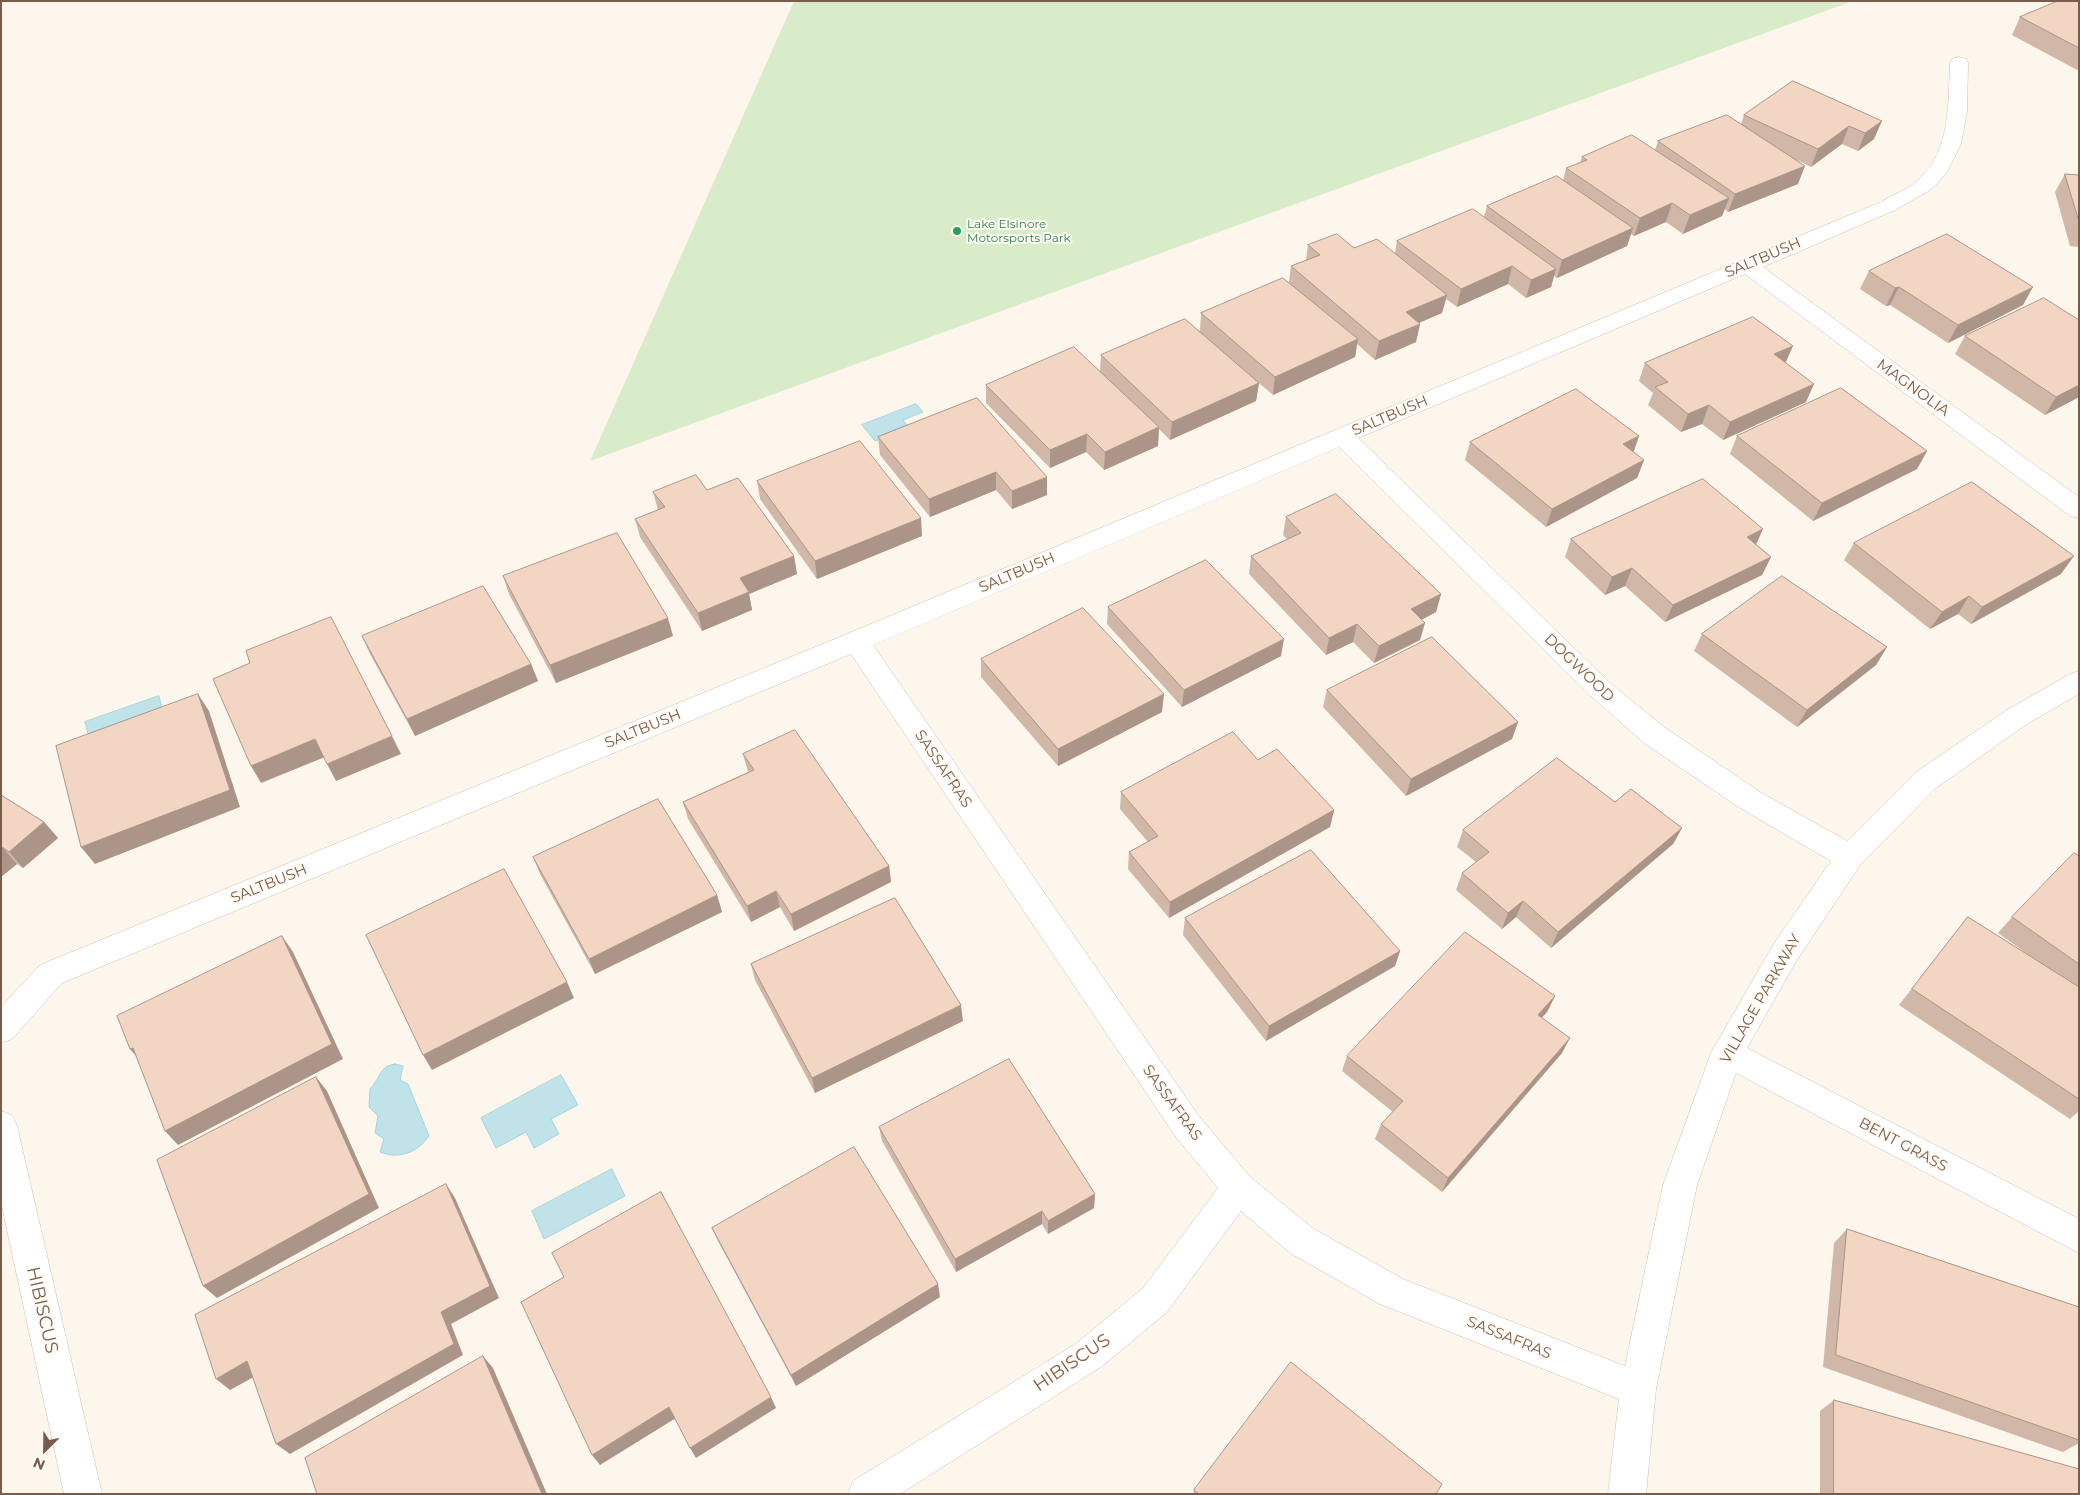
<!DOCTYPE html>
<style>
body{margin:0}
#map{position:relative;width:2080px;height:1495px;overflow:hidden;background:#fdf6ec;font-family:Montserrat,sans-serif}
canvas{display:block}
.frame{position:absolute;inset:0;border:2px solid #7a5c4d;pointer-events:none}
.north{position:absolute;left:20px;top:1425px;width:50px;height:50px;-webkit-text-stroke:4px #fffaf3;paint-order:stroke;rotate:203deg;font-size:14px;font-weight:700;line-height:20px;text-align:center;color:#7a5c4d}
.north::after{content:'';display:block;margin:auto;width:18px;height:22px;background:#7a5c4d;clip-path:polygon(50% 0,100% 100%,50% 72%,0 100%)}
</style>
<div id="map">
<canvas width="2080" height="1495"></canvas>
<div class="frame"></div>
<div class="north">N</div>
</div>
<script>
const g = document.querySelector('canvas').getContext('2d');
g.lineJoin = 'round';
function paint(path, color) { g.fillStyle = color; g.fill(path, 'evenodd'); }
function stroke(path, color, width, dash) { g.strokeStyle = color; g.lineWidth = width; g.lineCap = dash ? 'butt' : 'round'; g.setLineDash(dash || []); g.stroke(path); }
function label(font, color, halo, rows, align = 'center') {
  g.font = font + ' Montserrat,sans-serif'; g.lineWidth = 4; g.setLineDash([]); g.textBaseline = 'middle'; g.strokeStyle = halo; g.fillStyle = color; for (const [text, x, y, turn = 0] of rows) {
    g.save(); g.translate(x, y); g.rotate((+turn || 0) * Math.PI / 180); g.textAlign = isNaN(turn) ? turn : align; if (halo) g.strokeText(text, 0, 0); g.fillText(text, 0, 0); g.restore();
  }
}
paint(new Path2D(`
 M794,1H1853L590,461Z`), '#d8ecc9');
const water = new Path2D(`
 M916,404L923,412L903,420L909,428L875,441L862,425Z
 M159,696L164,716L90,742L85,722Z
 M395,1064L403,1066L400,1080L408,1084L429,1136C418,1152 399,1160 380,1152L384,1139L375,1133L378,1116L369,1107L370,1089C380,1079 379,1066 395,1064Z
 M561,1075L578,1105L551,1119L559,1134L534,1148L526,1132L496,1148L481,1118Z
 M612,1169L625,1196L544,1239L532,1211Z`);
paint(water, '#bfe3e8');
stroke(water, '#a5d3da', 1);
const minor = new Path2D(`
 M1959,57L1966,59L1968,63L1967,112L1961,144L1947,172L1932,189L1895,210L1763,267L2079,497V518L2070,516L1745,274L1358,438L1609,682L1664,727L1760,792L1847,841L1916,772L2007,710L2070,674L2079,671V694L2027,724L1936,788L1860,865L1795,963L1747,1048L2079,1219V1253L1736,1073L1697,1185L1656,1389L1646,1494H1608L1619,1399L1380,1304L1290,1253L1241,1211L1167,1312L1101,1367L900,1494H848L853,1481L1077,1343L1143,1288L1218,1188L1176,1137L851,654L62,983L12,1039L1,1043V1007L40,965L847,634L1881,202C1893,194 1908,190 1918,180C1951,152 1948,103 1950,63L1952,59ZM1339,447L1591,696L1644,743L1740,808L1831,861L1773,945L1711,1053L1663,1185L1625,1366L1403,1279L1314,1229L1250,1177L1198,1115L873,645Z
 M1,1111L12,1115L17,1126L102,1494H64L1,1202Z`);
stroke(minor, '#d1beb0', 1);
paint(minor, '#fff');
paint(new Path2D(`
 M2079,1V71L2012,35L2020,17Z
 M1793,81L1874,139L1858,151L1842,144L1811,167L1797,160L1798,184L1728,212L1725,209L1722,216L1683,234L1666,222L1634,236L1631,234L1627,246L1557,278L1554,276L1551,287L1526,298L1508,284L1457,307L1446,299L1442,313L1419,323L1420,324L1416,342L1375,360L1357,344L1355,357L1273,395L1259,383L1256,401L1170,440L1159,429L1158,446L1104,470L1086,452L1050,468L986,403V385L1100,371L1101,355L1200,331L1201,313L1289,282L1291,266L1306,260L1308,245L1354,248L1395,253L1397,241L1484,217L1487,206L1563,181L1566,168L1580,163L1582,157L1655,150L1658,141L1741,124L1744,115Z
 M2065,174L2079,175V247L2070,246L2055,192Z
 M1869,271L2023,305L1948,343L1890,305L1886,306L1860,289Z
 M2079,320V397L2045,415L1955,354L1965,336Z
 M1645,363H1786L1806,402L1723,440L1702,424L1681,432L1648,405L1653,393L1639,381Z
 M977,398L1047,495L1012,509L996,490L930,517L880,455L878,437Z
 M1639,436L1633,452L1644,460L1637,478L1546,527L1465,460L1470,442Z
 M1737,436L1927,451L1917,469L1813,521L1730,454Z
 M757,481L922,536L817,579L760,499Z
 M707,490L794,556L797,574L749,594L752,610L702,631L640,537L635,519L658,510L653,492Z
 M1286,517L1441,594L1436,612L1422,620L1420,640L1374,663L1353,642L1326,655L1249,574L1251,556L1287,539L1283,535Z
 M1571,539L1756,544L1771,557L1762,575L1665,622L1625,586L1605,595L1565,557Z
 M1854,543L2061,574L1971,624L1958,614L1930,629L1844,560Z
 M503,576L673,636L556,683L509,594Z
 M1108,607L1281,656L1182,707L1107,624Z
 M1702,634L1887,647L1876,665L1797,727L1694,651Z
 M362,636L531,664L538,681L415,736L370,654Z
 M981,659L1162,712L1058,766L981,677Z
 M1327,690L1518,722L1512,739L1406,796L1323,707Z
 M743,754L889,866L891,882L794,931L780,907L751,922L688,819L683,802L748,772Z
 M1258,760L1334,810L1330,827L1169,918L1128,869L1129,852L1148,842L1120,809L1121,792Z
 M1,795L44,822L58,838L23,868L17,864L1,877Z
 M1615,802L1682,828L1673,844L1551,948L1516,917L1502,929L1456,890L1462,873L1476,862L1457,847L1463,830Z
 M2079,856V1111L2070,1119L1899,1005L1968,917L2044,966L1998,933L2012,917Z
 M533,857L717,895L722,912L595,974L540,874Z
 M1185,918L1400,951L1395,966L1266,1041L1183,935Z
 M751,964L963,1021L815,1093L755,980Z
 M1555,996L1547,1012L1542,1018L1562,1053L1442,1192L1375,1139L1381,1124L1393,1112L1342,1071L1347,1056Z
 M879,1127L1095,1194L1094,1208L1048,1234L1042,1224L956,1272L882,1141Z
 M712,1228L940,1297L796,1386L718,1241Z
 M1847,1229L2079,1307V1443L2063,1452L1823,1367L1834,1243Z
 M1834,1400L2079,1494H1820V1411Z
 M1194,1490L1436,1494H1193Z`), '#d1b7a8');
paint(new Path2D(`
 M1882,121L1874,139L1858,151L1865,133Z
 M1849,126L1842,144L1811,167L1818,149Z
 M1805,166L1798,184L1728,212L1735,194Z
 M1729,198L1722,216L1683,234L1690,215Z
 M1672,203L1666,222L1634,236L1640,218Z
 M1633,228L1627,246L1557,278L1562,260Z
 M1512,266L1508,284L1457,307L1461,289Z
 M1556,269L1551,287L1526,298L1531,280Z
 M1899,287L1890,305L1886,306L1895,288Z
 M2033,287L2023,305L1948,343L1958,325Z
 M1447,295L1442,313L1402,330L1406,312Z
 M1420,324L1416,342L1375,360L1379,341Z
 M1358,339L1355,357L1273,395L1275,377Z
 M1793,346L1785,364L1774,354Z
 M1259,383L1256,401L1170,440L1172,422Z
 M1814,384L1806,402L1723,440L1730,422Z
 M2079,385V397L2045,415L2056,397Z
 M1709,405L1702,424L1681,432L1688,414Z
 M1159,427L1158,446L1104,470L1105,452Z
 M1087,434L1086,452L1050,468V450Z
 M1639,436L1633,454L1623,444Z
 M1927,451L1917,469L1813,521L1822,503Z
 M1644,460L1637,478L1546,527L1552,509Z
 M996,472V490L930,517L929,499Z
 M1047,477V495L1012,509V491Z
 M921,518L922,536L817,579L815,561Z
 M1763,529L1755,547L1747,537Z
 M794,556L797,574L749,594L752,610L702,631L698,613L740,578Z
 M2074,556L2061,574L1971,624L1982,607Z
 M1771,557L1762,575L1665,622L1673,605Z
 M1632,568L1625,586L1605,595L1612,577Z
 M1441,594L1436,612L1407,627L1411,609Z
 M1969,596L1958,614L1930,629L1942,612Z
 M668,618L673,636L556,683L550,665Z
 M1425,623L1420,640L1374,663L1379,646Z
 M1357,624L1353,642L1326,655L1329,638Z
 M1284,639L1281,656L1182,707L1184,690Z
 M1887,647L1876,665L1797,727L1807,710Z
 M531,664L538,681L415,736L407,719Z
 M198,694L209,711L240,807L95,864L81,847Z
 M1164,694L1162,712L1058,766V749Z
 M1518,722L1512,739L1406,796L1411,779Z
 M392,736L401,754L336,781L327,764Z
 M315,739L325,757L261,783L251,766Z
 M1334,810L1330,827L1169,918L1170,902Z
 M44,822L58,838L23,868L9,852Z
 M1682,828L1673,844L1551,948L1558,932Z
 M2,847L17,864L1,877V848Z
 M889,866L891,882L794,931L791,914Z
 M776,891L780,907L751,922L747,906Z
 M717,895L722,912L595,974L589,959Z
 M1523,901L1516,917L1502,929L1508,913Z
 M282,936L293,952L343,1059L178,1145L165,1131Z
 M1400,951L1395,966L1266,1041L1269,1026Z
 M567,982L574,998L432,1070L423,1055Z
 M1555,996L1547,1012L1530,1030L1538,1015Z
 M961,1005L963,1021L815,1093L812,1078Z
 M1570,1038L1562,1053L1442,1192L1448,1178Z
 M133,1048L143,1064L130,1049Z
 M316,1077L327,1091L379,1208L217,1298L203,1286Z
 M446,1184L455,1198L499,1298L451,1324L463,1355L290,1454L276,1444L441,1312Z
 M1095,1194L1094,1208L1048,1234V1221Z
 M1042,1211V1224L956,1272L955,1259Z
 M938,1284L940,1297L796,1386L791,1375Z
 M483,1356L493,1368L547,1494H542Z
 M247,1361L261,1373L230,1390L216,1379Z
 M771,1397L776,1408L696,1458L690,1448Z
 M669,1407L676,1418L600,1465L592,1455Z`), '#aa9588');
const building = new Path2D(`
 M2058,1H2079V48L2020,17Z
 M1793,81L1882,121L1865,133L1849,126L1818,149L1744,115Z
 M1727,115L1805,166L1735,194L1658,141Z
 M1632,135L1729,198L1690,215L1672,203L1640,218L1566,168L1587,160L1582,157Z
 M2065,174L2079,175V221Z
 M1557,176L1633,228L1562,260L1487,206Z
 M1473,209L1556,269L1531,280L1512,266L1461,289L1397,241Z
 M1337,234L1354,248L1377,239L1447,295L1406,312L1420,324L1379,341L1291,266L1320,255L1308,245Z
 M1947,234L2033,287L1958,325L1899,287L1895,288L1869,271Z
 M1283,278L1358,339L1275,377L1201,313Z
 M2044,298L2079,320V385L2056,397L1965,336Z
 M1753,317L1793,346L1774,354L1814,384L1730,422L1709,405L1688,414L1655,387L1668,382L1645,363Z
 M1185,319L1259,383L1172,422L1101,355Z
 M1074,347L1159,427L1105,452L1087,434L1050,450L986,385Z
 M1841,388L1927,451L1822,503L1737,436Z
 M1576,389L1639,436L1623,444L1644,460L1552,509L1470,442Z
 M977,398L1047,477L1012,491L996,472L929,499L878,437Z
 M860,441L921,518L815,561L757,481Z
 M696,475L707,490L738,478L794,556L740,578L749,592L698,613L635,519L665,507L653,492Z
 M1703,479L1763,529L1747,537L1771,557L1673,605L1632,568L1612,577L1571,539Z
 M1972,482L2074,556L1982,607L1969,596L1942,612L1854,543Z
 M1336,494L1441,594L1411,609L1425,623L1379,646L1357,624L1329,638L1251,556L1301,533L1286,517Z
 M617,533L668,618L550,665L503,576Z
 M1206,560L1284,639L1184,690L1108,607Z
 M1782,576L1887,647L1807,710L1702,634Z
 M483,586L531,664L407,719L362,636Z
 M1083,608L1164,694L1058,749L981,659Z
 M331,617L392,736L327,764L315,739L251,766L213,679L250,663L246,651Z
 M1432,637L1518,722L1411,779L1327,690Z
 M198,694L230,790L81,847L56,746Z
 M795,730L889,866L791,914L776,891L747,906L683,802L754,770L743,754Z
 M1233,732L1258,760L1277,749L1334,810L1170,902L1129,852L1158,836L1121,792Z
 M1557,758L1615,802L1631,789L1682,828L1558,932L1523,901L1508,913L1462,873L1489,852L1463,830Z
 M1,795L44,822L9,852L2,847L1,848Z
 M658,799L717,895L589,959L533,857Z
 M1311,850L1400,951L1269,1026L1185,918Z
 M2074,853L2079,856V964L2012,917Z
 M504,869L567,982L423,1055L366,935Z
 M895,898L961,1005L812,1078L751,964Z
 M1968,917L2079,987V1099L1912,989Z
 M1465,932L1555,996L1538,1015L1570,1038L1448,1178L1381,1124L1403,1101L1347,1056Z
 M282,936L332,1044L165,1131L133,1048L130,1049L117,1016Z
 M1009,1059L1095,1194L1048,1221L1042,1211L955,1259L879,1127Z
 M316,1077L369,1194L203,1286L157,1160Z
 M854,1147L938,1284L791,1375L712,1228Z
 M446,1184L490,1286L441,1312L454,1344L276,1444L247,1361L216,1379L195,1315Z
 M661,1192L771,1397L690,1448L669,1407L592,1455L521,1302L564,1277L552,1253Z
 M1847,1229L2079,1307V1440L1836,1355Z
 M483,1356L542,1494H317L305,1458Z
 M1291,1362L1442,1484L1436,1494H1199L1194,1490Z
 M1834,1400L2079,1469V1494H1834Z`);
paint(building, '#f3d5c3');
stroke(building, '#aa9588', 1);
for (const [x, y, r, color] of [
 [957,231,5,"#2e9e5b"]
]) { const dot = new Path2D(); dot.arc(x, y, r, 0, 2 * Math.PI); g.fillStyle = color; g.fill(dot); stroke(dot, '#fffaf3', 2); }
label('12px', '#27864d', '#fffaf3', [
 ["Lake Elsinore",967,224],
 ["Motorsports Park",967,238]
], 'left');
label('15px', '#7a5c4d', '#fffaf3', [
 ["SALTBUSH",1763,258,-23],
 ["MAGNOLIA",1913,388,36],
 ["SALTBUSH",1390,416,-23],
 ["SALTBUSH",1017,573,-23],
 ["DOGWOOD",1579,668,44],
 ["SALTBUSH",643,729,-22],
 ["SASSAFRAS",943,769,56],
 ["SALTBUSH",269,884,-22],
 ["VILLAGE PARKWAY",1761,999,-60],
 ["SASSAFRAS",1172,1103,54],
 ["BENT GRASS",1903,1145,28],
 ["SASSAFRAS",1509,1338,22]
]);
label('18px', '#7a5c4d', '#fffaf3', [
 ["HIBISCUS",42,1310,77],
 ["HIBISCUS",1072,1363,-34]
]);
</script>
